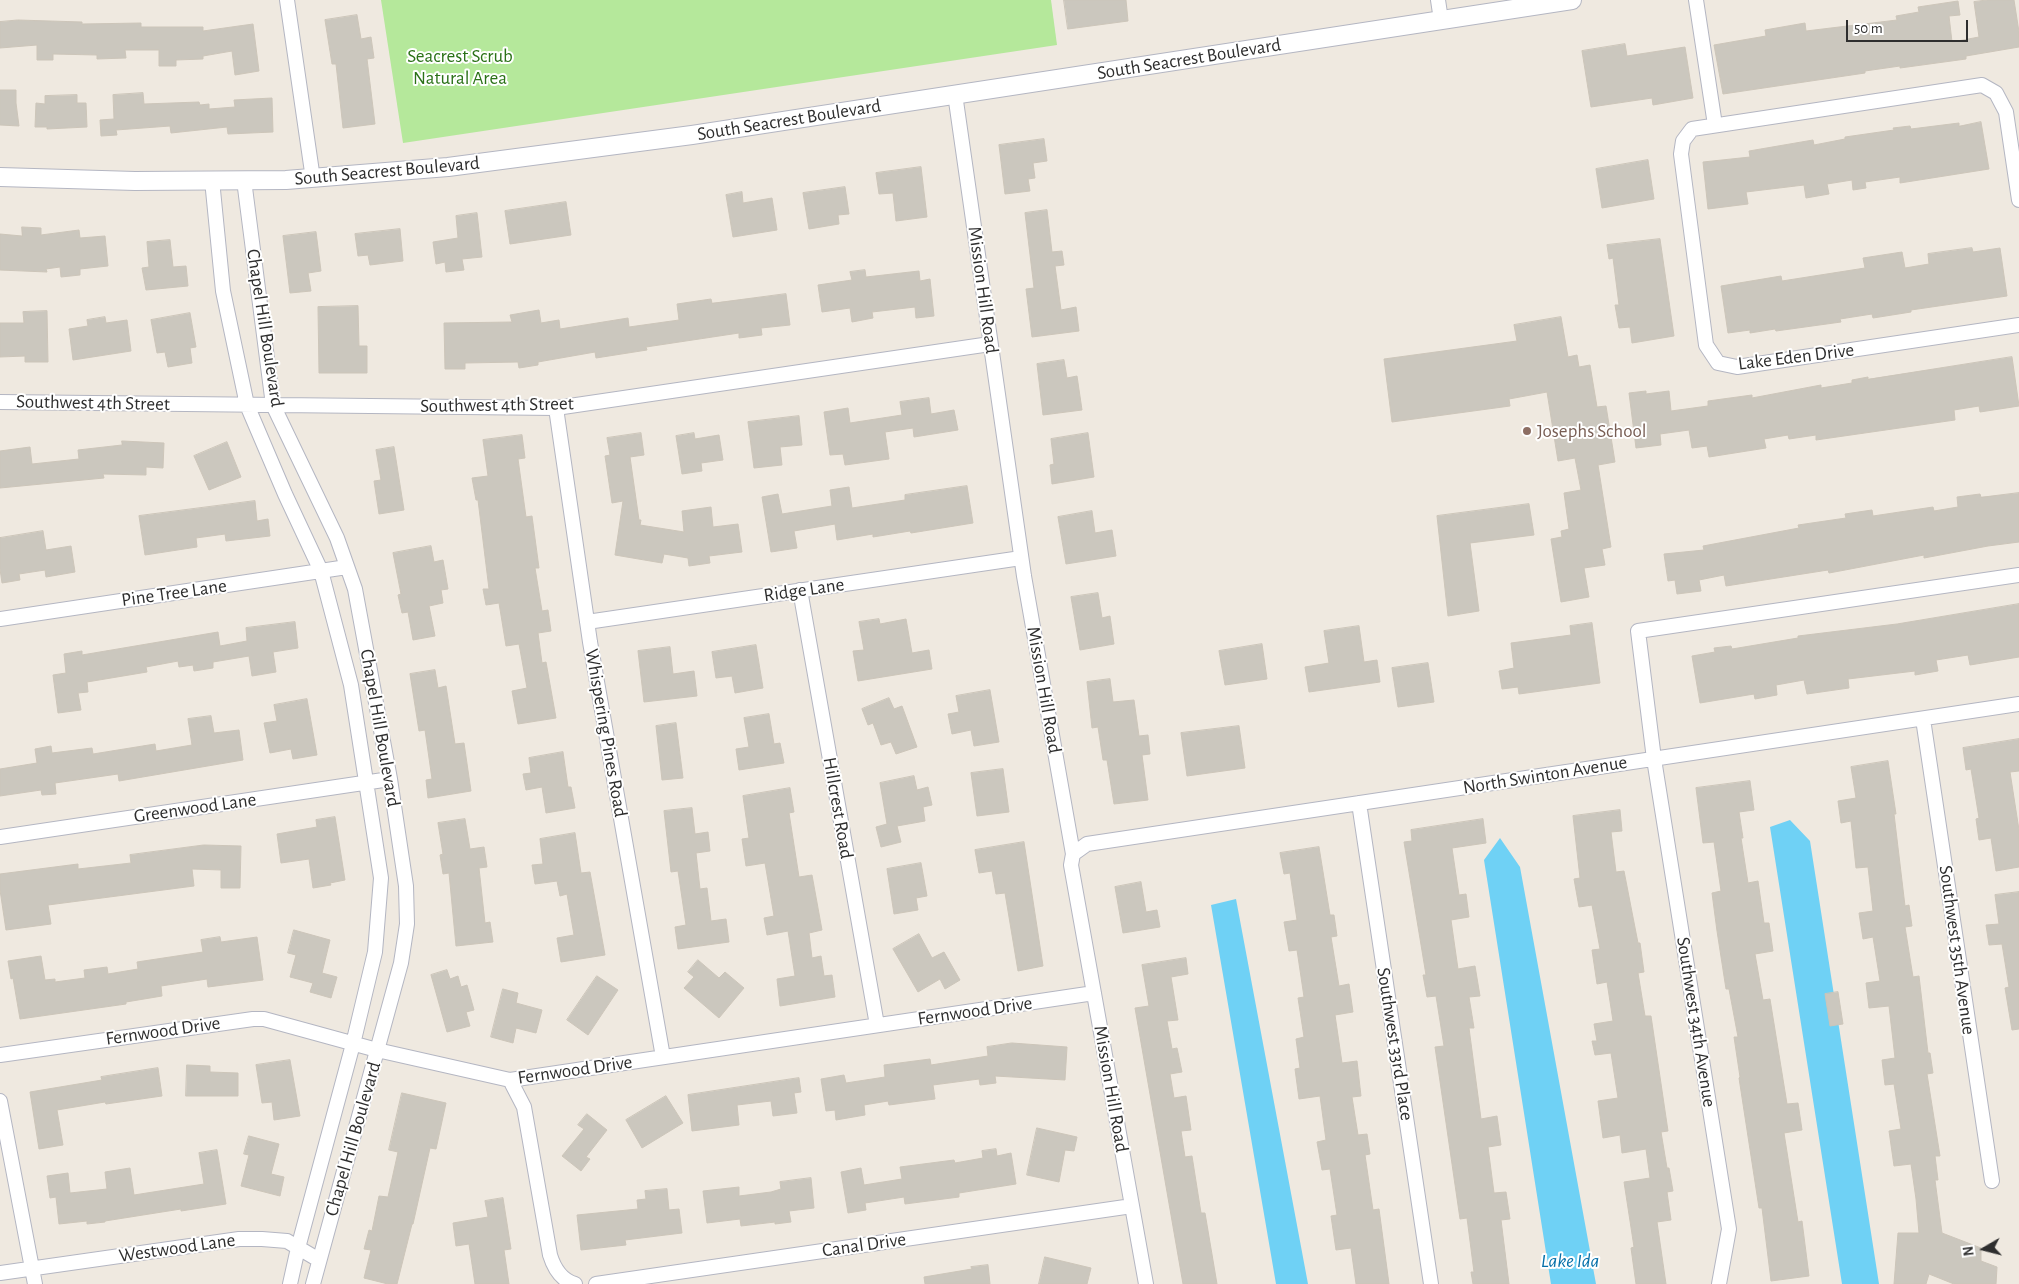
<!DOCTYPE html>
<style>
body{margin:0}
#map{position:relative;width:2019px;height:1284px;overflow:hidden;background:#efe9e0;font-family:"Alegreya Sans",sans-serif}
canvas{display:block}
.north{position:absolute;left:1959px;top:1224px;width:50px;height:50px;-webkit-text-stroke:4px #fff;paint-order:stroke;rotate:262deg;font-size:14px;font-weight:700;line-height:20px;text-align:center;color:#2e2e2e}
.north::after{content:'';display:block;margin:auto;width:18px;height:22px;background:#2e2e2e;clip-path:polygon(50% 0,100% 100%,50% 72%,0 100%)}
.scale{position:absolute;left:1846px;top:20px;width:122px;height:22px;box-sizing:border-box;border:2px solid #2e2e2e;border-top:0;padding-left:6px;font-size:15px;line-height:18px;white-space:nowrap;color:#2e2e2e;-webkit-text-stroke:4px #fff;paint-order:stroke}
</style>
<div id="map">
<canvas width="2019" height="1284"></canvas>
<div class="north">N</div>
<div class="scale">50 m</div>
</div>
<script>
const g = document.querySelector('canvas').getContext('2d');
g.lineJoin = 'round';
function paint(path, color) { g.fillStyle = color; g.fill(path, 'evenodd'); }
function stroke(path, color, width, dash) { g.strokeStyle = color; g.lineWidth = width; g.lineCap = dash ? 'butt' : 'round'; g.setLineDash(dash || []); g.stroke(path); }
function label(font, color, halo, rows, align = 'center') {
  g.font = font + ' "Alegreya Sans",sans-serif'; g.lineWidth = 4; g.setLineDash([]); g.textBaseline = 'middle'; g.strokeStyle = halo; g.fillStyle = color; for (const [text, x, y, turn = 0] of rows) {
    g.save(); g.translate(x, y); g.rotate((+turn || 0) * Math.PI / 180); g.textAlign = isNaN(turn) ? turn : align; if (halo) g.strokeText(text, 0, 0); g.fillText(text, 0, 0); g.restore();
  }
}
paint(new Path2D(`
 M381,0H1051L1057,45L403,143Z`), '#b5e89b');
paint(new Path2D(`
 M1790,820L1810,841L1879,1284H1842L1770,827Z
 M1500,838L1520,867L1596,1284H1551L1484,860Z
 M1236,899L1308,1284H1276L1211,905Z`), '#6fd1f5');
const building = new Path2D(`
 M1064,0H1126L1128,21L1068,29Z
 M1987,0H2014L2019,32V47L1966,56V59L1900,68V66L1865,71V73L1723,94L1714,45L1766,36L1765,30L1805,23L1806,31L1897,20L1896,16L1919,12L1918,7L1958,1L1960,15L1949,16L1952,42L1979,37L1974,2Z
 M357,15L361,39L371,37L374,58L367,59L375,124L343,128L336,64H332L325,20Z
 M18,20L82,22V24L141,23V27H203V31L253,24L259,71L235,75L232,51L203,56V59L176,60V66H159V50H125L126,58L97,59V55L53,54V60H37V45L0,48V22Z
 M1625,44L1627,56L1685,47L1693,98L1653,105L1652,98L1591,107L1582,51Z
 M0,90H16V103L19,126L0,125Z
 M143,93L144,104L199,102L200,105L209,104V109L235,107L234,100L272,98L273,132L228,134L227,127L171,133L170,126L116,130L117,135L101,136L100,120L114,119L113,95Z
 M77,95V103H86L87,127L47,129V127H35L36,103L45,104V96Z
 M1981,122L1989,169L1900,183V177L1865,182L1866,188L1853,190L1852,180L1827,184L1829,194L1806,198L1804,185L1746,192L1748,204L1708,209L1703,162L1750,157L1749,151L1813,140L1814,145L1845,139V137L1894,130L1893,128L1910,126L1911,129L1959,123V126Z
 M1044,139L1047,161L1033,163L1035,178L1028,179L1030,191L1005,194L999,145Z
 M1648,160L1654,199L1602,208L1596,169Z
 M921,167L927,217L896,221L893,193L879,194L876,173Z
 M845,187L849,214L838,215L839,224L809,229L803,193Z
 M742,192L743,203L772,198L777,230L733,237L726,195Z
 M566,202L571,235L510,244L505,211Z
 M1047,210L1052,252L1062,251L1064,265L1055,266L1061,310L1076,307L1079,331L1032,337L1026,289L1034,288L1025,213Z
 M477,213L482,257L462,259L464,270L446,272L445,262L436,264L433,242L458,238L456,216Z
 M22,227L41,228V235L79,230L80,238L105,236L108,266L80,269V275L61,277L60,267L46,269L47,272L0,270V234L22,236Z
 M400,229L403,261L370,265L368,255L358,256L355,234Z
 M316,232L321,271L308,273L311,291L290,293L283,236Z
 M1660,239L1674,336L1632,343L1630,327L1619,328L1615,305H1619L1613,258L1609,259L1607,245Z
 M170,240L173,267L186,266L188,286L146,290L142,268L149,267L147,242Z
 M1972,248L1973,252L2000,248L2007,296L1911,310V312L1873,318L1872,314L1840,319L1841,322L1776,331L1775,329L1750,333V330L1728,333L1721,286L1781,276L1782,281L1865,268L1863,258L1902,252L1905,268L1929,264L1928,254Z
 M865,270L866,277L919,271L920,281L930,279L934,316L916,318L915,307L872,312L873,318L852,322L850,308L822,312L818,285L852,280L850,272Z
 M786,294L790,325L761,328L762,335L739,338V333L646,347L647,350L596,358L595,352L538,362V365L519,368L518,362L465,363V369H445L444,323L512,322L510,315L539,310L541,323L559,320L560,329L628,318L629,327L679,320L677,304L711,299L712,303Z
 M358,306L359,346H367V373H319L318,307Z
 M47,311L48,362H25V356L0,357V323H24L23,312Z
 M190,313L196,347L190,348L192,363L168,367L165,352L157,353L151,320Z
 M105,317L106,323L127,320L131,351L73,360L69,329L88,326L87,320Z
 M1561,317L1568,357L1577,355L1579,367L1590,365L1597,407L1606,406L1615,462L1598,465L1611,547L1602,549L1605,565L1584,568L1589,597L1561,602L1551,539L1562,537L1561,531L1569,529L1564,493L1581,490L1575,458L1558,461L1547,392L1509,399L1510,406L1392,422L1384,359L1517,341L1514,325Z
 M2012,357L2019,406L1980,412L1979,406L1954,410L1955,420L1816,440V435L1789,439L1788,435L1764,439L1766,448L1709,457L1707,446L1692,448L1689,430L1660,434L1661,445L1636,448L1629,393L1646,391V394L1669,391L1671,411L1708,406V401L1752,395V398L1821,385V388L1852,383V380L1868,377V379Z
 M1064,360L1067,378L1077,376L1082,410L1043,415L1037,364Z
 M929,398L931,414L954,410L958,430L914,437L913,428L885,432L889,459L845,465L843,454L830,455L824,412L848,408L850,423L902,415L900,402Z
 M799,416L802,445L780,447L782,465L754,468L748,422Z
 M641,433L644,455L630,457L639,520H641L640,525L684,532L682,511L711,507L713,527L738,524L742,552L709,556L710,563L689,566L688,558L664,554L662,563L615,555L623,501L612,503L605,456L610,455L607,438Z
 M694,433L695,439L719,435L723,460L701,463L702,471L682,474L676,436Z
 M1088,433L1094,477L1052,484L1050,465L1054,464L1051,439Z
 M522,435L525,458L518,459L526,517L532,516L539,568H535L542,611L548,610L551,631L538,633L542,663L546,662L556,718L518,724L512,691L527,688L519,644L506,646L499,603L486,605L483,589H489L478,500H476L472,478L488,476L483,440Z
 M122,441L164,443L163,468L146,467V475L103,474L104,478L0,488V451L30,447L32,464L79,459L78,450L122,445Z
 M227,442L241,477L209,490L194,456Z
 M394,447L404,510L379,514L374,481L381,480L376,450Z
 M967,486L973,523L911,533L910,531L873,537V534L837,540L835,524L794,531L797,548L771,552L762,497L778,494L782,514L832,506L830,490L849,487L852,508L905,500V495Z
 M2019,493V542L1988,546L1924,558V555L1845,570L1829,573L1828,570L1726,586L1724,575L1699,580L1701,591L1677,594L1675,580L1668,581L1664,554L1704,550L1703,546L1799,528L1798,525L1846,518L1845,514L1872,510L1873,516L1933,507L1934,511L1958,507L1957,497L1980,494L1981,497Z
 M255,501L257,521L268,519L270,536L226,541L225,534L196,538L197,547L145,555L139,516Z
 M1529,504L1534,535L1470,543L1479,611L1448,616L1437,516Z
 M1092,511L1095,533L1112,530L1116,556L1066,564L1058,517Z
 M43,531L46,550L71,546L75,572L46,577L45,570L19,574L20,580L2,583L0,569V538Z
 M431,546L434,562L443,560L448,589L441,590L443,603L429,606L435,636L413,640L408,612L402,613L398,595L401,594L393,553Z
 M1098,593L1102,618L1110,616L1114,644L1080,650L1071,597Z
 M2019,604V657L1970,665L1968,655L1936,660L1938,671L1915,675V671L1848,679L1849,688L1807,694L1804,680L1776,685L1777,695L1755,699L1754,694L1700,703L1692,656L1715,652L1714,648L1731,646L1732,649L1798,638V636L1897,624Z
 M879,619L880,624L906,619L912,653L929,650L932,669L858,681L853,651L864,650L859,622Z
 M295,622L298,648L273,652L276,672L252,676L249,656L213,662V668L194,671L193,665L179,667L178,661L146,667L147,672L87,682L88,692L78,693L81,710L58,713L53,675L66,673L64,654L82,651V655L218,632L220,646L247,641L246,628Z
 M1592,623L1600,683L1519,694L1518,687L1502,689L1499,671L1514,668L1511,643L1571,635L1570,626Z
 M1359,626L1364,662L1377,660L1380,682L1309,692L1305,667L1329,663L1324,631Z
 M1262,644L1267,679L1225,685L1219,651Z
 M756,645L763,688L735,693L732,676L716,678L712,652Z
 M670,647L673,674L694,671L697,696L644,702L638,651Z
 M1428,663L1434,702L1398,707L1392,668Z
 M435,670L438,688L446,686L455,744L464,743L471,791L428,798L426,780L432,779L425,730L419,731L410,674Z
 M1110,679L1113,702L1134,700L1139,736L1148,735L1150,754L1142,755L1148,800L1114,804L1107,760H1103L1098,727L1092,728L1087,682Z
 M990,690L999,742L974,746L971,730L952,734L948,714L959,712L956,696Z
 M889,698L894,709L902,706L917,747L896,754L891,742L881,745L873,723L868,725L862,709Z
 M307,699L317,755L293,759L291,749L270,753L264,723L277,721L274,705Z
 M769,714L774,744L780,743L784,763L739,770L736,749L749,747L744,718Z
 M211,716L214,733L239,730L243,760L119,781L118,774L55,783L56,794L42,795L41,790L0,796V769L37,763L35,749L51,746L52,753L92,748L93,754L155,744L156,751L192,745L188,719Z
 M676,723L683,778L662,780L656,726Z
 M1239,726L1245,768L1187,776L1181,733Z
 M2019,739V771L2010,772L2019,830V867L1996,871L1991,838L1979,840L1976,819L1979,818L1971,769L1966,770L1963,748Z
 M563,752L568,787H571L575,808L546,813L542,787L526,790L523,774L531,773L529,758Z
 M1888,761L1896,814H1894L1905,906L1909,905L1912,926L1905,927L1913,977L1919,976L1928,1053H1930L1933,1073L1927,1074L1940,1156H1935L1938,1180H1935L1942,1233L1981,1248V1261L1997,1267L1996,1284H1954L1929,1274L1926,1284H1894L1898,1233H1919L1916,1199L1911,1164L1894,1166L1889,1131L1901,1129L1894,1084L1885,1085L1882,1060L1895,1058L1889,1006L1869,1008L1866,983L1880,981L1873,937L1863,939L1859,913L1873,911L1868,867L1856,868L1851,821L1841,823L1838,801L1856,798L1851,767Z
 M1003,769L1009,812L977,816L971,773Z
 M914,776L917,790L928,787L932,805L923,807L925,821L897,826L901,842L881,847L876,827L887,824L880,783Z
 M1750,781L1754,810L1739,812L1743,838H1741L1748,883L1758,881L1764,923H1769L1773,951L1755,954L1763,1000L1770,999L1787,1104L1798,1103L1802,1130L1784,1133L1798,1222L1802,1221L1809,1276L1771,1281L1762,1208H1759L1739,1078L1740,1077L1734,1037H1738L1729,989H1726L1717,931L1712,893L1721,891L1714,842L1703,843L1696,788Z
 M790,788L794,812L789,813L799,877L812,875L822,930L809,933L812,958L821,956L824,976L832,975L835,997L780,1006L777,979L795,976L788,931L767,935L764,918L774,916L765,863L746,866L742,839L749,838L743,796Z
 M692,808L695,834L708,832L710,851L696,853L700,889L707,888L711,921L726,919L729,942L678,949L675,927L686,925L678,871L671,872L664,811Z
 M1620,810L1622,831L1611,832L1616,872L1624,871L1638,943H1640L1644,972L1638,973L1645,1016H1651L1668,1131L1661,1132L1667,1168H1669L1673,1191L1667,1192L1671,1220L1657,1222L1666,1284H1636L1631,1248L1634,1247L1624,1182L1650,1178L1646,1149L1622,1153L1620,1135L1603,1138L1598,1101L1618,1098L1611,1053L1595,1055L1592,1041H1597L1594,1024L1613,1021L1607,982L1597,984L1592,950L1600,949L1592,905L1579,907L1574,879L1580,878L1573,816Z
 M335,817L345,880L330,883L331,885L313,888L309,859L281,863L277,834L317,827L316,820Z
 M465,819L470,849L484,847L487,867L479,868L485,923L490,922L493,942L456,946L449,873L443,874L440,855L443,854L438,823Z
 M1483,819L1486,843L1452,848L1459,895L1466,894L1469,917L1451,920L1458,969L1475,966L1480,996L1469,997L1474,1028H1469L1481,1119L1497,1116L1501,1145L1488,1147L1494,1193L1506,1192L1510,1219L1501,1220L1509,1284H1473L1471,1272H1474L1467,1218L1460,1219L1435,1047L1444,1046L1436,996L1427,997L1423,975H1426L1404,842L1412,841L1411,830Z
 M575,833L581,873L590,872L605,955L561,962L557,938L574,935L567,894L560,896L557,881L535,884L532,865L543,864L540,839Z
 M1024,842L1043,966L1018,971L1005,893L996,894L992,871L979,873L975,850Z
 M204,845L241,846L240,888H221V870L192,869L194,886L48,905L51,924L6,930L0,890V874L78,864V869L131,863L130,855Z
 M1319,847L1330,915H1334L1337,936L1331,937L1339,986L1349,984L1353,1012L1335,1015L1342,1063L1357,1061L1361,1096L1352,1097L1358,1135L1367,1134L1370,1154L1365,1155L1373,1210L1379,1209L1389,1284H1356L1351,1248L1336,1250L1331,1216L1337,1215L1330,1169L1322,1170L1317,1142L1326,1140L1320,1096L1299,1099L1295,1069L1300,1068L1296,1039L1304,1037L1298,998L1304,997L1297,950L1289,951L1284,922L1297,920L1290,873L1284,874L1280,853Z
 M921,863L927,896L916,898L918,910L894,914L887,869Z
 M1141,882L1146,912L1157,910L1160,927L1123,933L1115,887Z
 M2019,892V1029L2012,1030L2005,988L2009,987L2002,944L1989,945L1986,925L1999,924L1995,895Z
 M294,930L330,940L322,973L337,977L331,998L310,992L313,983L290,977L296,955L288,953Z
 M919,934L932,958L944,952L960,980L945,989L940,979L918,992L893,949Z
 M220,937L221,942L257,937L263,980L208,987L207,979L161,986L162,996L126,1002V1004L20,1019L13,978L11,979L8,961L41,956L45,980L55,979V982L85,978L84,970L107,967L108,974L138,969L137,962L203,952L201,940Z
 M1186,958L1188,974L1171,977L1178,1020L1167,1021L1172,1049L1177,1048L1182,1072L1170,1074L1174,1098L1186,1096L1191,1130L1181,1131L1185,1157L1192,1156L1201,1213H1205L1217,1284H1183L1135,1008L1149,1006L1142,965Z
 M698,960L719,978L725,972L744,988L719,1018L684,988L694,977L688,972Z
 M447,970L450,979L458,976L461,987L467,985L474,1010L466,1012L470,1026L447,1032L431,975Z
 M597,976L618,990L588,1035L567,1020Z
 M503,989L518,993L516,1003L542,1010L536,1033L516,1028L513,1043L491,1037Z
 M1838,992L1843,1024L1830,1026L1825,994Z
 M1012,1043L1067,1047L1065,1080L995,1076L996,1083L980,1085L979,1079L933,1085L935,1099L889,1105L888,1101L864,1105L865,1115L836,1120L835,1110L826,1111L821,1079L844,1075L846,1083L885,1077L884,1065L930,1059L931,1065L988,1056L987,1047Z
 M290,1060L300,1116L274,1120L272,1102L262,1103L256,1065Z
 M187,1065L210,1066V1072L238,1073V1096H186Z
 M158,1068L162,1096L106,1104L105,1102L57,1110L63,1145L39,1149L30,1092L102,1080L101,1077Z
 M799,1078L801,1092L794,1093L797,1113L773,1116L771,1101L737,1105L739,1125L692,1131L688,1095Z
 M402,1093L446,1103L436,1149L430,1148L413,1224H412L397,1284H388L364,1278L371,1250L364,1249L369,1230L372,1231L379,1196L388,1197L398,1152L389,1150Z
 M666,1096L683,1123L642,1148L626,1120Z
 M587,1114L607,1130L586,1157L590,1159L581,1171L562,1156L584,1129L578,1125Z
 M1037,1128L1077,1137L1074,1151L1065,1150L1059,1182L1027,1175Z
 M249,1136L279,1144L271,1174L284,1177L280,1196L241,1186L249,1155L244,1154Z
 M996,1149L997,1156L1011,1153L1016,1184L959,1193V1197L905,1204L904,1197L865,1203L866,1210L848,1213L841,1172L861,1168L864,1185L902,1179L900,1167L954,1160L955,1163L983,1158L982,1151Z
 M217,1150L226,1204L181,1211V1209L105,1221V1222L87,1224V1221L59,1224L56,1197L50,1198L47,1176L68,1173L70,1193L107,1189L105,1172L130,1168L134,1195L204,1184L199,1153Z
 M811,1178L814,1208L789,1211L791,1222L775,1224V1222L741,1226L740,1219L707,1223L703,1191L739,1187V1196L771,1192L781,1189L780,1182Z
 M667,1189L669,1210L679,1209L682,1233L625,1240L626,1245L581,1250L577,1215L638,1209L637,1200L646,1199L645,1191Z
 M503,1198L511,1249L504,1250L509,1284H475L469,1244L456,1246L453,1223L488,1217L485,1201Z
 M1045,1257L1091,1268L1087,1284H1039Z
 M988,1265L990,1284H925L924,1277L972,1269L971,1267Z`);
paint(building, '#cbc7be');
stroke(building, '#ccc5b9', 1);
const minor = new Path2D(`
 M287,0L313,179
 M1438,0L1441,20
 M1696,0L1715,125
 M955,94L1024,576L1073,854L1071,865L1146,1284
 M212,180L223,291L247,405L285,494L321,571L351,685L381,878L375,952L353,1044L298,1248L290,1284
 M244,180L273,405L337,538L355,589L390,779L406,886L407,924L401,963L313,1284
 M2019,200L2006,112L1996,93L1982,85L1692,129L1683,141L1681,154L1706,345L1718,363L1737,367L2019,325
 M0,402L556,408L990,344
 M556,408L590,642L663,1057
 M800,590L877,1025
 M0,619L347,567
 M587,622L1021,558
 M1923,719L1992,1181
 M1359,803L1431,1284
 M0,837L390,779
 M1073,854L1087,844L2019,704
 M0,1055L253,1019H264L377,1050L510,1080L1094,993
 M510,1080L524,1107L550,1255C554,1268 561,1280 575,1284
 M0,1101L35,1284
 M0,1273L239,1239H262L287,1241L319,1260
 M596,1284L1132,1206
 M1719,1284L1729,1229L1654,759L1638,631L2019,575`);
const tertiary = new Path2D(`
 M0,177L135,181L286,180L448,167L692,135L1572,0`);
stroke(minor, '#b4b6c2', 16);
stroke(tertiary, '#b4b6c2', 20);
stroke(minor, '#fff', 14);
stroke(tertiary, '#fff', 18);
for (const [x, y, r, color] of [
 [1527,431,5,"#8d6e63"]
]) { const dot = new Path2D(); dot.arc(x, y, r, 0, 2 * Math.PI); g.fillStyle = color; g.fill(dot); stroke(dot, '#fff', 2); }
label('19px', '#2a7117', '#fff', [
 ["Seacrest Scrub",460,56],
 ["Natural Area",460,78]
]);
label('19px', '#2e2e2e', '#fff', [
 ["South Seacrest Boulevard",1189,59,-9],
 ["South Seacrest Boulevard",789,120,-9],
 ["South Seacrest Boulevard",387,171,-5],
 ["Mission Hill Road",983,290,82],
 ["Chapel Hill Boulevard",265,328,81],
 ["Lake Eden Drive",1796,357,-7],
 ["Southwest 4th Street",93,403,1],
 ["Southwest 4th Street",497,405,-1],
 ["Ridge Lane",804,590,-8],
 ["Pine Tree Lane",174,593,-8],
 ["Mission Hill Road",1044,690,80],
 ["Chapel Hill Boulevard",380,728,80],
 ["Whispering Pines Road",606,733,80],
 ["North Swinton Avenue",1545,775,-9],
 ["Greenwood Lane",195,808,-8],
 ["Hillcrest Road",838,808,80],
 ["Southwest 35th Avenue",1957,950,82],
 ["Fernwood Drive",975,1011,-8],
 ["Southwest 34th Avenue",1696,1022,81],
 ["Fernwood Drive",163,1031,-8],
 ["Southwest 33rd Place",1395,1044,81],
 ["Fernwood Drive",575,1070,-8],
 ["Mission Hill Road",1111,1089,80],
 ["Chapel Hill Boulevard",353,1139,-74],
 ["Canal Drive",864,1245,-8],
 ["Westwood Lane",177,1248,-8]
]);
label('19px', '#785e54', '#fff', [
 ["Josephs School",1537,431]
], 'left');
label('italic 20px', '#0670a9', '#fff', [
 ["Lake Ida",1570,1261]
]);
</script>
